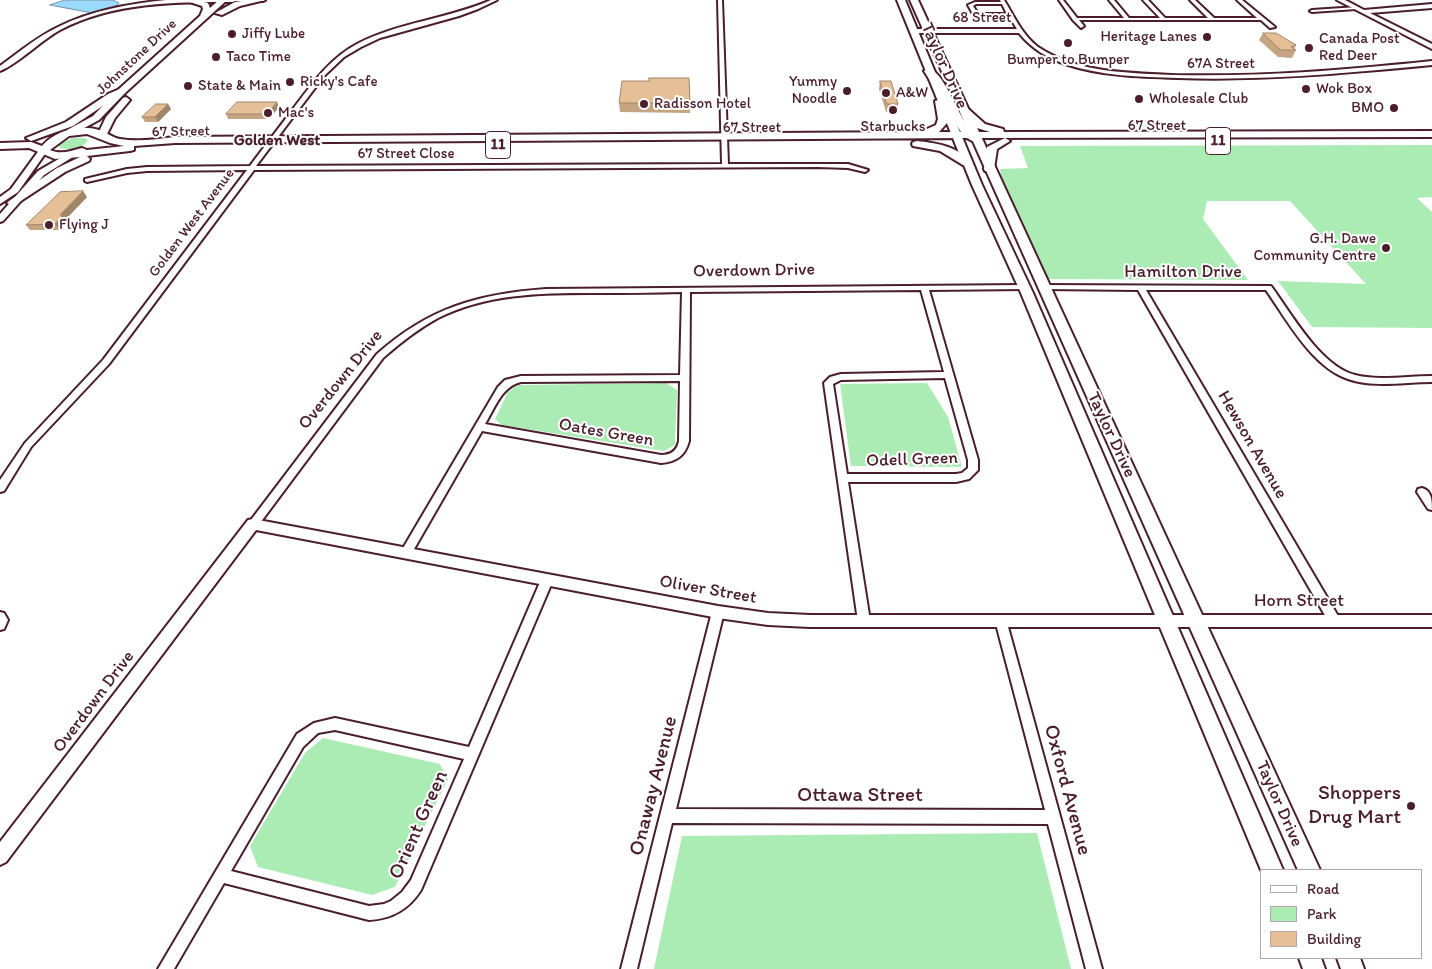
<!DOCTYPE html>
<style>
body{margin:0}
#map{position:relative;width:1432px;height:969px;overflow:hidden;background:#fff;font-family:Itim,sans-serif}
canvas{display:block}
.legend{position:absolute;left:1260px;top:869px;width:162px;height:90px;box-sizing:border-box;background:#fff;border:1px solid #b7a5aa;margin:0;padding:6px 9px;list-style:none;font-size:15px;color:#4a1f2b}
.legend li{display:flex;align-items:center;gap:10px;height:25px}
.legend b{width:25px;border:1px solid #b7a5aa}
</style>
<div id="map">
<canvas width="1432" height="969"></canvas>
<ul class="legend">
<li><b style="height:6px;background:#fff"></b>Road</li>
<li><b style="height:14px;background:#abebb4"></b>Park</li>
<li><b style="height:14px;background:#e5c096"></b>Building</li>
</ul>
</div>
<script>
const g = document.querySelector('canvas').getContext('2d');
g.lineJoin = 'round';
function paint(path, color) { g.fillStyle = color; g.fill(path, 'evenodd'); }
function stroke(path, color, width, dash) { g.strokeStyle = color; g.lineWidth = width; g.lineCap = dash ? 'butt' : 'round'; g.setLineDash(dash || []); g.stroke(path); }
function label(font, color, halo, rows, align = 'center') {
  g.font = font + ' Itim,sans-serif'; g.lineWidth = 4; g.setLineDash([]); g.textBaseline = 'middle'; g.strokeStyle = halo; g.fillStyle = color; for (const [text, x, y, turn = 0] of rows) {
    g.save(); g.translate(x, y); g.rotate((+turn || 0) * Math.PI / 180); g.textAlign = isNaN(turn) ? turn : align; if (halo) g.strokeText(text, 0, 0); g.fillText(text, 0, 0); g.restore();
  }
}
paint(new Path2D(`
 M72,138H85L88,140C83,149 68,152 59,147L60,144Z
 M1432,145V197L1417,198L1432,212V328L1312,327L1278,281L1366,284L1290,201H1207L1203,219L1248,280L1047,279L1003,188L1000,169L1028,168L1020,146Z
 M666,383L677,390L675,445L664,451L502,425L495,419L508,392L518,385Z
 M927,383L948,417L962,467L851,466L840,384Z
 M323,738L440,764L448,779L395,887L372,895L258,867L250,846L305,753Z
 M1037,833L1071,969H654L682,836Z`), '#abebb4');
const water = new Path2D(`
 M65,0H113L119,3L116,6L92,13L50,5Z`);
paint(water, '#9bdafd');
stroke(water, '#7b8fa9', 1);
const minor = new Path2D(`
 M231,0H265L263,1H233Z
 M491,0H497L478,9L459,16L380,38L361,47L344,57L324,76L256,166L722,164L718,0H722L728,164H848L868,170L865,172L848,168L818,167L254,170L109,364L31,447L4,491L0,492V480L25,443L103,360L247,170L147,171L127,173L87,182L85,181V179L127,169L147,167L250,166C264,147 279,128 293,109C312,84 329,59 357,44C399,22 448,19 491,0Z
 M1000,0H1004C1014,16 1022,35 1038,47C1076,73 1130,73 1174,75C1260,77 1346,70 1432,61V65C1348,73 1263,81 1178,78C1140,77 1101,76 1065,64C1047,58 1031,48 1019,33H913L910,31L913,29H1017L1009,16H977L973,14L968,5L975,2H1001ZM976,4H1002L1007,14H980L977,12L973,6Z
 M1059,0H1063L1077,18H1124L1109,0H1114L1129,18H1160L1143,0H1148L1165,18H1208L1190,0H1195L1214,18H1257L1237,0H1242L1275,27L1270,28L1261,20H1079L1084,26L1081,28L1073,20Z
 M1358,7L1356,9L1312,12L1310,11L1312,10Z
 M1024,285L1028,287L1027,289L929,290L978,460V470L969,479L956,482H848L870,621L868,625L864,626L860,625L858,621L824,383L830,377L841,374L944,372L921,290L690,292L689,441C685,456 676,462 661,463L482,431L410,556L406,557L402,556L401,553L402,550L498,387L505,380L521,376L680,375L682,292C652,293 621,293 591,293C539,293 486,294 438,318C418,329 400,343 383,358L257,527H249L248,524L377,354C429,308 477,294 546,289ZM945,378L968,460V468L962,473L956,474H847L833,384L841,380ZM680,381L679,441C677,451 671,455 661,455L485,424C495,408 501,387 521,382Z
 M1040,285L1268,286H1271C1291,313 1320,366 1355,375C1379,381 1407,376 1432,376V382C1405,382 1374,388 1348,379C1312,367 1287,320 1266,290H1146L1338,616L1340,620L1338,624L1334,625L1330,624L1138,290L1043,289L1039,287Z
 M1422,488C1432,491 1432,501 1432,510L1428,509L1417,492L1418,489Z
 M547,575L551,577L553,580L421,890C409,909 392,919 369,920L224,883L174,969H158L297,734L314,723L335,718L469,747L541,580L543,577ZM335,730L464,759L411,880L402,892L391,901L384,904L369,906L231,871L303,747L318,733Z
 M718,607L722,608L724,612L676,809L1045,810L995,620L997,616L1001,615L1005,616L1102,969H1086L1048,824L672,823L637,969H621L712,612L714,608Z
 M0,612L4,613L8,620L4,629L0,630Z`);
const tertiary = new Path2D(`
 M166,0H236L233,2C175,2 113,2 60,30C40,41 19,63 0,71V66C19,52 37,37 58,27C92,10 129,4 166,0Z
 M1337,0H1345L1364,10L1432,4V8L1370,13L1432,44V49Z
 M40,149L47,151L18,192L0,204V197L11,189Z
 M69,153L76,155L44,175L3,221L0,222V214L38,171Z
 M253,519L718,606L768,613L810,615H1432V627H810L768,625L718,618L256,530L6,862L0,865V842L248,520Z`);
const secondary = new Path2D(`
 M184,0H196L208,3L210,8L219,0H227L125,93L99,120L73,134H67V130L93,116L119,89L200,16L203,9L202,6Z
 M249,0H265L240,6L222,15L215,13L235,2Z
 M897,0H905L982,185L1033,293L1283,870H1261L1021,293L972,185Z
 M910,0H918L1320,870H1298Z
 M126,97L130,100L115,118L105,138L102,139L99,138L97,136L106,117L123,98Z
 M1299,958H1321L1325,969H1303Z
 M1337,958H1360L1364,969H1341Z`);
const primary = new Path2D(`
 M929,68C946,75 958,117 972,132H990L977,128L960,111V107H966L985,124L1003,129L1004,132L1432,131V137L978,138V141L974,142L967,138L175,143L134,146V150L130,151L87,156L90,159L89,161L65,172L13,206L7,203L9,201L57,168L80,157L55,159L29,148L0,149V143L31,142L42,146C55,131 79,124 99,130C106,132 113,138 120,139C138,142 157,139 175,137L920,132L936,125L938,119L935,101L942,99L924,71ZM946,107L961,132H939L947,123ZM87,134L110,143L124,146L87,150L82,148C70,151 61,155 50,150L69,136Z
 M122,88L125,89V93L110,101L73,126L31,141L26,138L66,122L108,94Z
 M1005,138L1010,141L997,149L994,169L993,171H985L984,169L987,147Z
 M917,141C937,143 959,147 972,163L967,166L963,165L940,151L913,146L912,144L913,142Z`);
stroke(minor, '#4a1f2b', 4);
stroke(tertiary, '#4a1f2b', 4);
stroke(secondary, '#4a1f2b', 4);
stroke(primary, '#4a1f2b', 4);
paint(minor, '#fff');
paint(tertiary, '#fff');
paint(secondary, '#fff');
paint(primary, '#fff');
paint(new Path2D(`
 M1263,33L1296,45L1294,49L1296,50L1292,58L1278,57L1259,40Z
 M689,78L690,113L620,112L619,103L649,81Z
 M880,81L898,104L897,112H886L879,89Z
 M168,104L171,109L158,122H145L142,117Z
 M279,107L269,119H228L226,114Z
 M87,197L66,219L67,221L59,230H30L26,225Z`), '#c5a581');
paint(new Path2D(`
 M277,102L279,107L269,119L267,114Z
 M168,104L171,109L158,122L155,117Z
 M83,191L87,197L66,219L67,221L59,230L55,224L60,215Z`), '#a08669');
const building = new Path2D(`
 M1263,33H1276L1296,45L1291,47L1296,50H1281Z
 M649,78H689L690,103H619L622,81H649Z
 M880,81H891L898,104H887Z
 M237,102H277L267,114H226Z
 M156,104H168L155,117H142Z
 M83,191L60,215H63L55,224L26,225L60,192Z`);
paint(building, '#e5c096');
stroke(building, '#a08669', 1);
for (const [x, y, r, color] of [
 [232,34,5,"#4a1f2b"],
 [1207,37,5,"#4a1f2b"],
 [1068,43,5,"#4a1f2b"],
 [1309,48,5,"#4a1f2b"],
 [216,57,5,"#4a1f2b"],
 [290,82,5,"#4a1f2b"],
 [188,86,5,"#4a1f2b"],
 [1306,89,5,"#4a1f2b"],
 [847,91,5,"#4a1f2b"],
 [886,93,5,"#4a1f2b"],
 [1139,99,5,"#4a1f2b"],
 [644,104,5,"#4a1f2b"],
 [1394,108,5,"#4a1f2b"],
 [893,110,5,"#4a1f2b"],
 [268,113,5,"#4a1f2b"],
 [49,225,5,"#4a1f2b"],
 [1386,248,5,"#4a1f2b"],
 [1411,806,5,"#4a1f2b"]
]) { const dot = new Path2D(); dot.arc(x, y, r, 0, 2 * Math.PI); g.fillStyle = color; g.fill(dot); stroke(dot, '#fff', 2); }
label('15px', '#4a1f2b', '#fff', [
 ["68 Street",982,18],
 ["Johnstone Drive",137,57,-43],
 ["67A Street",1221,64],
 ["67 Street",1157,126],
 ["67 Street",752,128],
 ["67 Street",181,132,-1],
 ["67 Street Close",406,154],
 ["Golden West Avenue",192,223,-53]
]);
label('15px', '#4a1f2b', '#fff', [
 ["Jiffy Lube",242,34],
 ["Heritage Lanes",1197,37,"right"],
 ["Canada Post",1319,39],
 ["Red Deer",1319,56],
 ["Taco Time",226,57],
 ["Bumper to Bumper",1068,60,"center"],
 ["Ricky's Cafe",300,82],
 ["Yummy",837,82,"right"],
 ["Noodle",837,99,"right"],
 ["State & Main",198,86],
 ["Wok Box",1316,89],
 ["A&W",896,93],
 ["Wholesale Club",1149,99],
 ["Radisson Hotel",654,104],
 ["BMO",1384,108,"right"],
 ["Mac's",278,113],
 ["Starbucks",893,127,"center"],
 ["Flying J",59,225],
 ["G.H. Dawe",1376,239,"right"],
 ["Community Centre",1376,256,"right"]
], 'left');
label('bold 16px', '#4a1f2b', '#fff', [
 ["Golden West",277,141]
]);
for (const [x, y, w] of [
 [1218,141,25],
 [498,145,25]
]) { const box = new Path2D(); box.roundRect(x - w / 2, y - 13.5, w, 27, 4); g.fillStyle = '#fff'; g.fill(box); stroke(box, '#4a1f2b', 1); }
label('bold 16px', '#4a1f2b', null, [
 ["11",1218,141],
 ["11",498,145]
]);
label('18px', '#4a1f2b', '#fff', [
 ["Taylor Drive",944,66,66],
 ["Overdown Drive",754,271,-1],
 ["Hamilton Drive",1183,272],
 ["Overdown Drive",341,380,-51],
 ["Oates Green",606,433,10],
 ["Taylor Drive",1111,435,65],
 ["Hewson Avenue",1252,445,60],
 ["Odell Green",912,460,-2],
 ["Oliver Street",708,590,10],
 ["Horn Street",1299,601],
 ["Overdown Drive",94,702,-53],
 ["Taylor Drive",1279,804,66]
]);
label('21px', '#4a1f2b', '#fff', [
 ["Onaway Avenue",654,786,-76],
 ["Oxford Avenue",1067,790,75],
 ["Ottawa Street",860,796],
 ["Orient Green",419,825,-66]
]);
label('21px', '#4a1f2b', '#fff', [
 ["Shoppers",1401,794],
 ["Drug Mart",1401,818]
], 'right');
</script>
